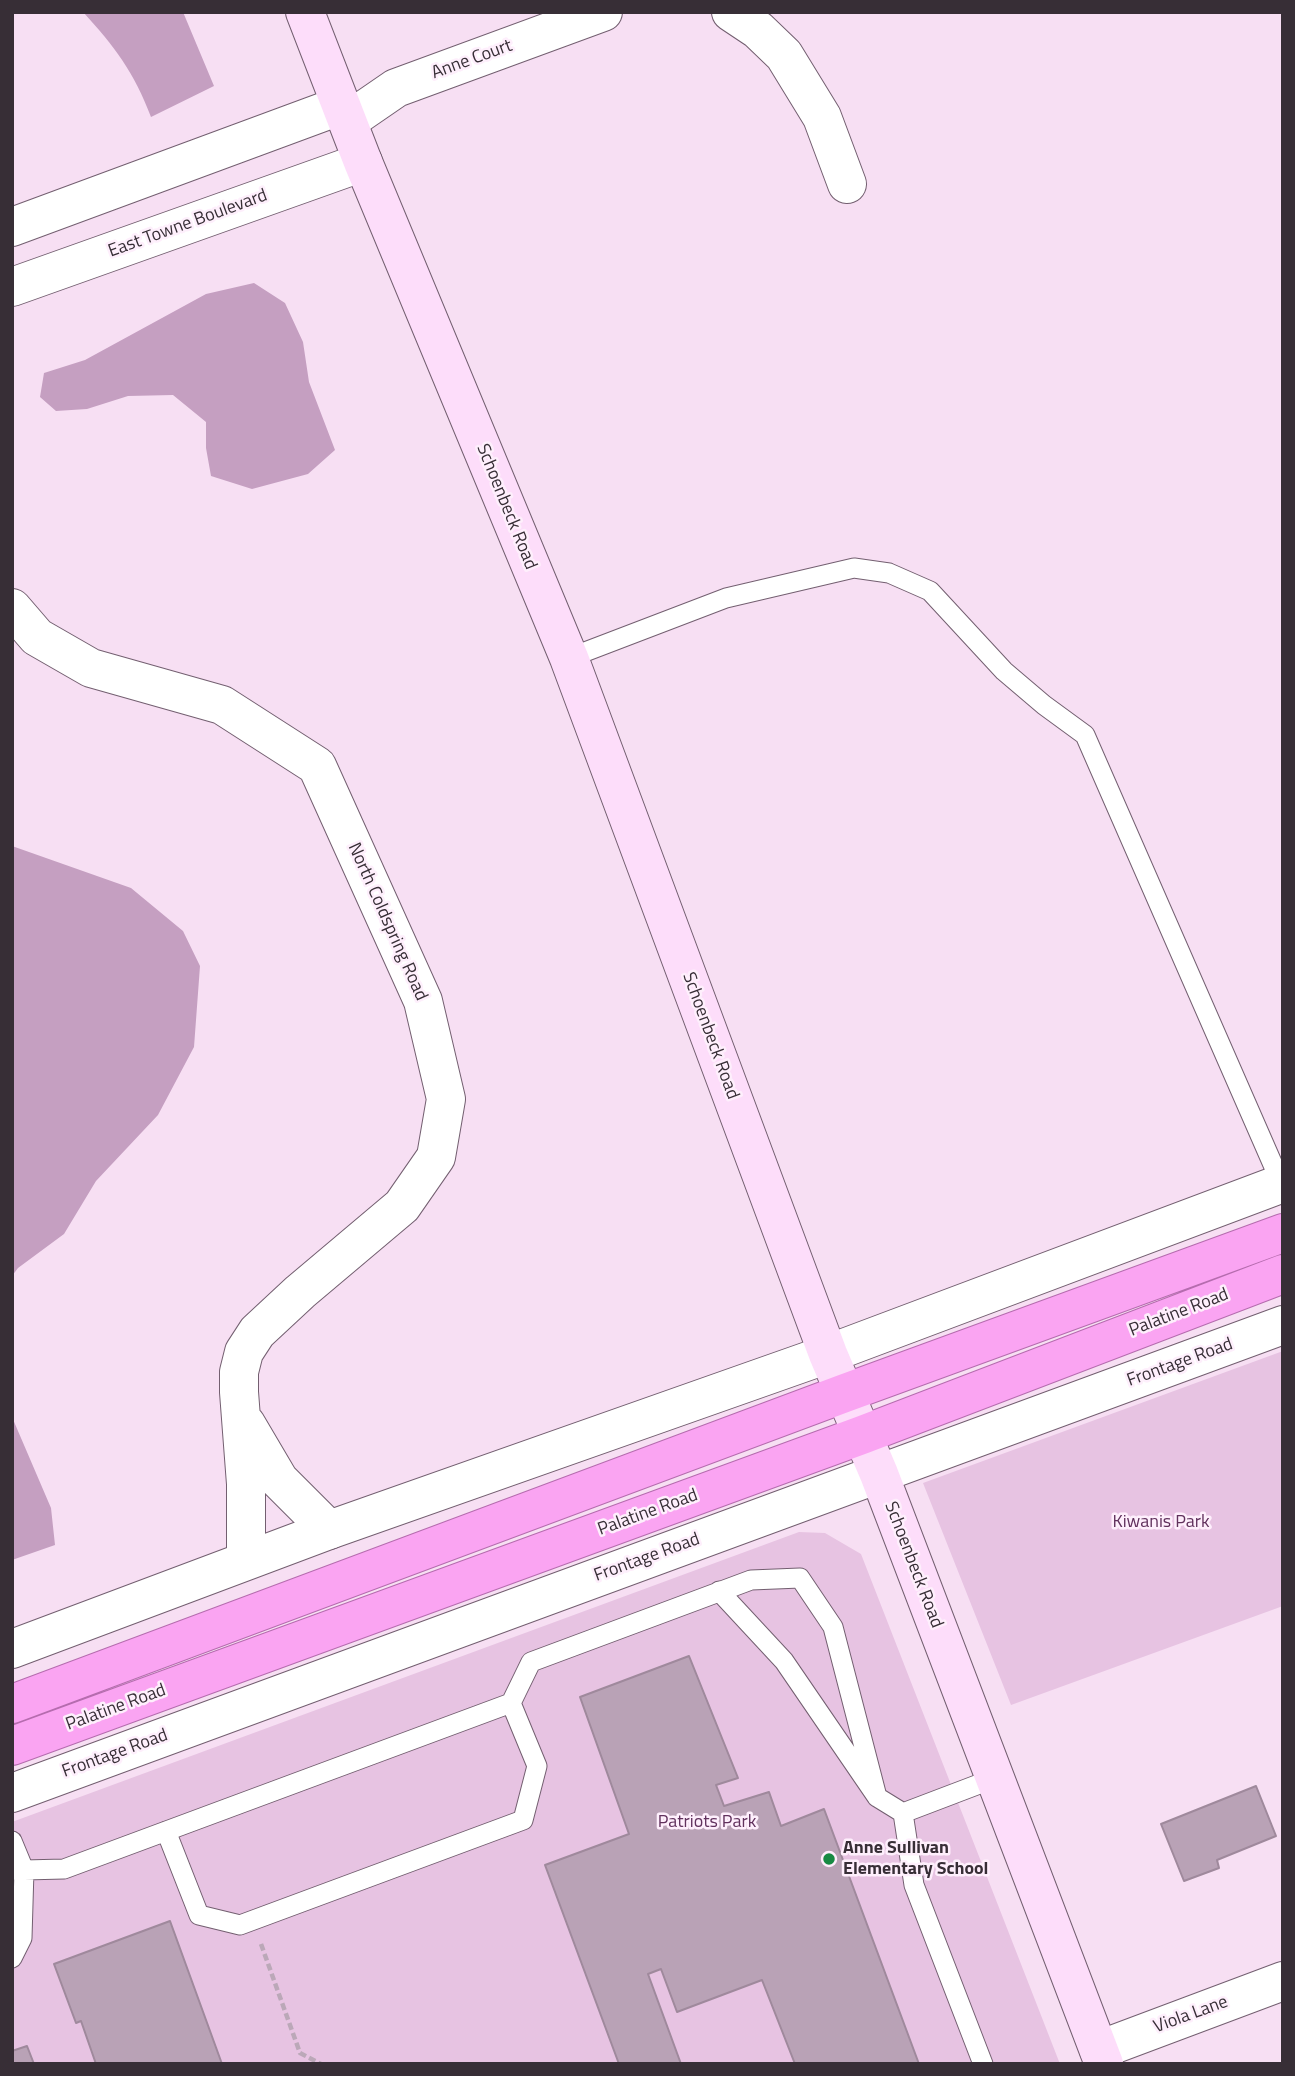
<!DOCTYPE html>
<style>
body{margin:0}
#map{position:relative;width:1295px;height:2076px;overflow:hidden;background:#f7dff3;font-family:"Titillium Web",sans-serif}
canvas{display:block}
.frame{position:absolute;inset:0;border:14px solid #372e36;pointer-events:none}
</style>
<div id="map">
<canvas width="1295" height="2076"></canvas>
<div class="frame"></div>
</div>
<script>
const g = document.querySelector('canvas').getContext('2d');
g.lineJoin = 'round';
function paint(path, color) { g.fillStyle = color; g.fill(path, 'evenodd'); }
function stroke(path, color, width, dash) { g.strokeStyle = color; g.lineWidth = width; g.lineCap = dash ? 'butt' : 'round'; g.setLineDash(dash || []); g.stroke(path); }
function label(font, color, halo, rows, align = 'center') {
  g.font = font + ' "Titillium Web",sans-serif'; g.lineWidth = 5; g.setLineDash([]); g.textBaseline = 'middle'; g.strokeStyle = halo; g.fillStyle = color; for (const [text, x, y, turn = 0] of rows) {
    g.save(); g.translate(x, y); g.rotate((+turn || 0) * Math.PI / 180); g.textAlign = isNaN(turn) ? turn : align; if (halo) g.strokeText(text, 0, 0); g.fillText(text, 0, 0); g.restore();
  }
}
paint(new Path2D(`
 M1283,1351V1606L1011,1705L923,1483Z
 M799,1532L825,1533L861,1554L1060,2064H12V1822Z`), '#e7c3e2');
paint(new Path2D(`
 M83,12H183L214,86L151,117C134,72 115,47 83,12Z
 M254,283L285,303L303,342L309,382L335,450L308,474L252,489L211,476L206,448V422L173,395L128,396L87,409L56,411L40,397L44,373L85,360L206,294Z
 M12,846L131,888L183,931L200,966L194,1047L158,1115L96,1181L64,1234L18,1268L12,1276Z
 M12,1417L51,1508L55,1545L12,1560Z`), '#c59fc1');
const building = new Path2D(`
 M689,1656L738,1778L716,1785L724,1806L769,1792L781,1826L824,1809L919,2064H795L762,1980L677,2012L661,1969L648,1974L681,2064H619L545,1865L629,1834L580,1697Z
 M1256,1786L1276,1836L1217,1860L1219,1868L1184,1881L1161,1824Z
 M170,1921L222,2064H96L81,2021L76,2023L54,1964Z
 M27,2046L34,2064H12V2051Z`);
paint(building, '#b9a2b6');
stroke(building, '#9f899c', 2);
const service = new Path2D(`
 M569,658L726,598L854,568L889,573L930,591L1004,671L1044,705L1085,735L1281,1183
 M719,1591L784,1661L877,1797L903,1813L995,1778
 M903,1813L914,1885L983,2064
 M166,1831L199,1915L240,1925L523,1820L537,1766L511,1703
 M12,1841L24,1870L64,1869L511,1703L531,1662L751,1580L800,1578L833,1627L877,1797
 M12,1958L22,1938L24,1870H14`);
const minor = new Path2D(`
 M731,12L758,30L784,55L822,117L847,184
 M348,121L396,88L603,12
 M12,227L342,105
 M12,287L363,162
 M12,608L37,637L91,668L222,705L317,766L423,1001L446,1099L436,1157L402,1206L300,1292L257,1332L244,1352L239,1372V1392L246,1484V1560
 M246,1424L279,1480L329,1530
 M1099,2050L1283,1981`);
const tertiary = new Path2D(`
 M12,1649L329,1530L828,1354L1283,1183
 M12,1793L1283,1325`);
const secondary = new Path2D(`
 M305,12L363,162L569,658L828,1354L879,1474L1104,2064`);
const trunk = new Path2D(`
 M12,1704L845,1393L1283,1233
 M12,1746L862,1435L1283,1274`);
stroke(service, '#735f70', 21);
stroke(minor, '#735f70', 40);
stroke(tertiary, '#735f70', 40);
stroke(secondary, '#735f70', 40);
stroke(trunk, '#b56cae', 40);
stroke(new Path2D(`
 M261,1944L300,2053L321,2064`), '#bba8b8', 4.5, [7, 3.5]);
stroke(service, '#fff', 19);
stroke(minor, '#fff', 38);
stroke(tertiary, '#fff', 38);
stroke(secondary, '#fdddfa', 38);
stroke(trunk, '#faa4f2', 38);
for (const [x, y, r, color] of [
 [829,1859,7,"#178a43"]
]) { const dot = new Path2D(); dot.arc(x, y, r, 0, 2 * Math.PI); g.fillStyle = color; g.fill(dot); stroke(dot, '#feeffc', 2.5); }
label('18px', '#372e36', '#feeffc', [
 ["Anne Court",472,60,-20],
 ["East Towne Boulevard",188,224,-20],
 ["Schoenbeck Road",506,507,68],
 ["North Coldspring Road",387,922,66],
 ["Schoenbeck Road",710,1036,70],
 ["Palatine Road",1179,1313,-21],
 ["Frontage Road",1180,1363,-20],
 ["Palatine Road",648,1513,-20],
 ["Frontage Road",647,1558,-20],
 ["Schoenbeck Road",913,1565,69],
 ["Palatine Road",116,1708,-20],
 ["Frontage Road",115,1754,-20],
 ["Viola Lane",1191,2015,-20]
]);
label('18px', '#61315d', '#feeffc', [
 ["Kiwanis Park",1161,1523],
 ["Patriots Park",707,1823]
]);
label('bold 18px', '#372e36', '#feeffc', [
 ["Anne Sullivan",843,1849],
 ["Elementary School",843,1870]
], 'left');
</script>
